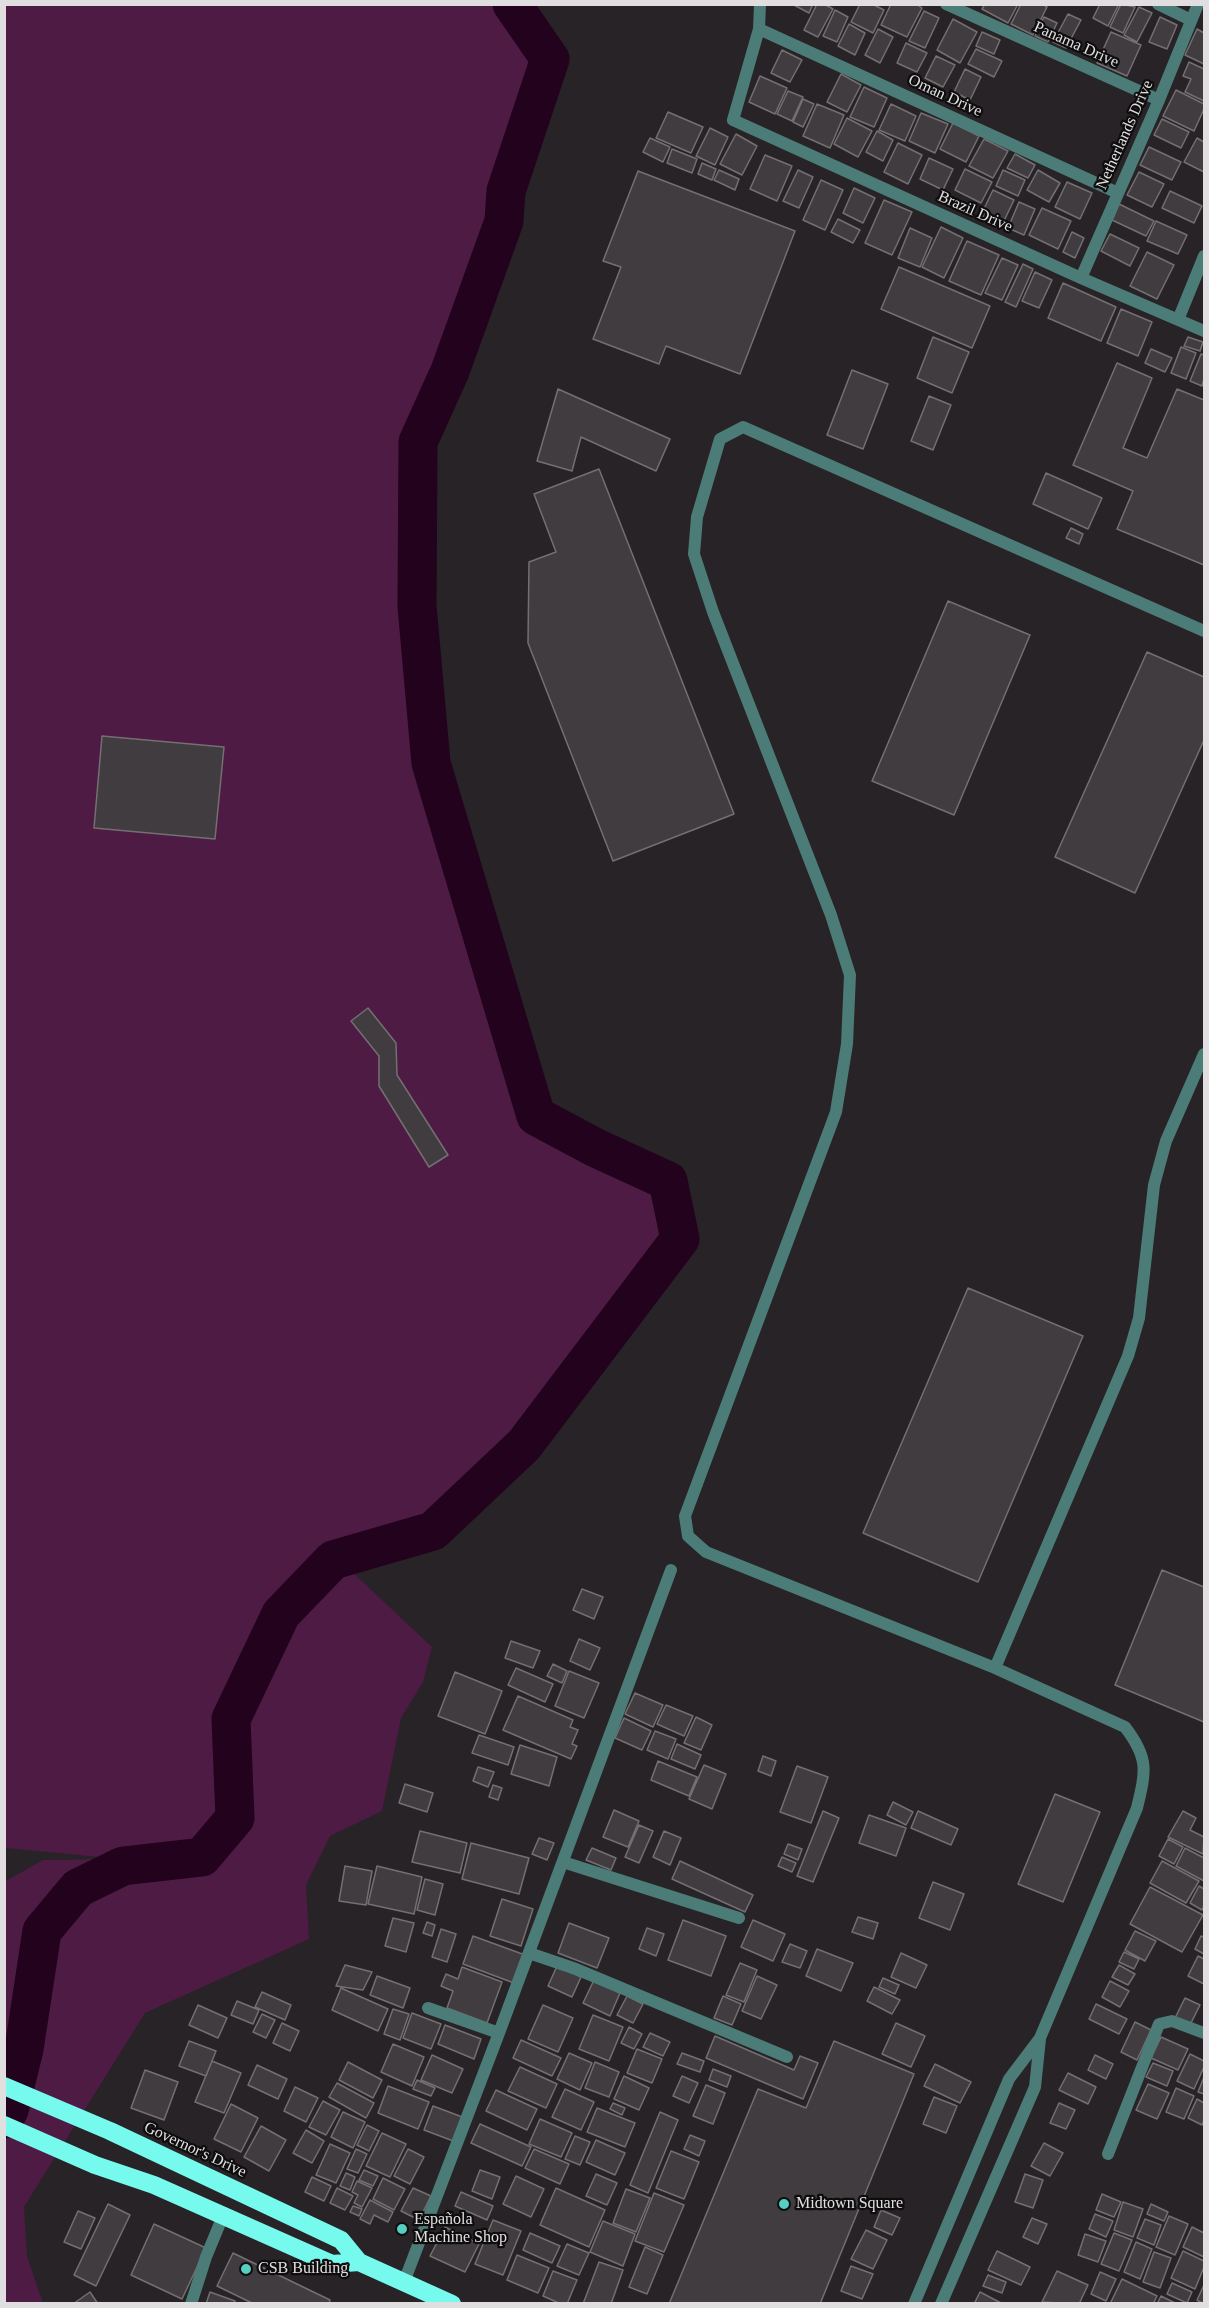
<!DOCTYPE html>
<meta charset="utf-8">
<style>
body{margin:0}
#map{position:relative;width:1209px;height:2308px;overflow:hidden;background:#272326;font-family:"Times New Roman",serif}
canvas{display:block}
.frame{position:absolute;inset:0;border:6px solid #e1dee0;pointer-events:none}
</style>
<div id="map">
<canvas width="1209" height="2308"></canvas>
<div class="frame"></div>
</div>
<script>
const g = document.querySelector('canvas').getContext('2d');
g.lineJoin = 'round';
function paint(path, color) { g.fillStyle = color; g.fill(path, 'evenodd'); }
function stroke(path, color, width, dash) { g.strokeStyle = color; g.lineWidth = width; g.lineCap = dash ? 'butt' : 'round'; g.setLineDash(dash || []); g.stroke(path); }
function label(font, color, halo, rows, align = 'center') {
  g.font = font + ' "Times New Roman",serif'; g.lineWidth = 4.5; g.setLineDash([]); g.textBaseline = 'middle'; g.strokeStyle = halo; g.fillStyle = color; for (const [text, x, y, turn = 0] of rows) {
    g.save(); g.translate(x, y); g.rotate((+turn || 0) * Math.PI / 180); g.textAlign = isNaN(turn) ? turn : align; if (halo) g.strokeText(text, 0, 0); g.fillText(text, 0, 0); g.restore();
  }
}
paint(new Path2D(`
 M5,5H498L540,62L442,366L407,445L410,628L422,761L530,1124L658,1186L672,1236L516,1441L427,1522L331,1551L277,1607L222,1720L225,1814L223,1720L279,1606L332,1553L432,1647L423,1682L401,1718L382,1811L330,1836L306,1885L309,1939L145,2013L24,2207L27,2256L43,2303H5L4,1882L43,1860L121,1859L5,1848Z`), '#4d1b44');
stroke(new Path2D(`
 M4,2119L9,2110L24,2049L42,1931L78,1888L123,1866L202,1857L235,1818L231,1719L281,1614L333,1560L433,1531L524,1445L680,1239L668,1181L596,1148L536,1116L431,763L417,606L418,442L450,371L504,221L506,191L550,59L512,4`), '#22021c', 39);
const building = new Path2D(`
 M792,4H813L809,13Z
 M817,4H824L833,9L818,37L804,30Z
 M860,4H872L884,10L873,33L851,22Z
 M891,4H916L922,8L907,37L881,25Z
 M985,4H1018L1008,23L982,9Z
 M1021,4H1042L1047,7L1033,35L1011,24Z
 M1100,4H1119L1108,26L1093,18Z
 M1121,4L1135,7L1123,33L1110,27Z
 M1139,7L1152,13L1137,42L1124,35Z
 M835,10L848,17L837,42L823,36Z
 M924,11L939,18L925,48L909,41Z
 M1068,14L1081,20L1066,48L1053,42Z
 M1044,17L1057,23L1048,42L1035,36Z
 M1160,17L1177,25L1167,49L1149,42Z
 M953,19L977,32L960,63L937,50Z
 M849,24L865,33L855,55L838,46Z
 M878,29L893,37L880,63L865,55Z
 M1197,29L1204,33V64L1185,55Z
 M982,32L1000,40L994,54L976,46Z
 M1111,32L1141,45L1127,76L1097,63Z
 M906,43L927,53L917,72L897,63Z
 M976,49L1002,61L994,77L968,64Z
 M782,50L802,60L790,82L771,73Z
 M936,56L955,65L943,87L925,78Z
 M1189,62L1204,69V101L1185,92L1191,79L1183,76Z
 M965,69L981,77L970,100L954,92Z
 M841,74L861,85L847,112L827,102Z
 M760,76L787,88L775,114L749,102Z
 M864,87L887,98L874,127L850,117Z
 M1176,90L1204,104V109L1194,131L1163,116Z
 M788,91L803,97L792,121L777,114Z
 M803,99L814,104L803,127L793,122Z
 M817,104L844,115L830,148L803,136Z
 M891,104L916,116L905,141L879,130Z
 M668,112L703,127L691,153L656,138Z
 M921,113L948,124L935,153L909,141Z
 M847,118L872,131L858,157L834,144Z
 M1162,119L1189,132L1181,148L1154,135Z
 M953,123L979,136L966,162L940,149Z
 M710,128L728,137L715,165L696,156Z
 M877,131L893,140L883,161L866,152Z
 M736,134L757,146L742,175L720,164Z
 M650,138L670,147L663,162L643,152Z
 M1197,138L1204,142V172L1184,162Z
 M984,139L1008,151L993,178L969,166Z
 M898,143L922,155L908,184L884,172Z
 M1149,147L1181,162L1172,180L1140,165Z
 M672,149L697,159L692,173L667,163Z
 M1015,154L1035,165L1028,178L1007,168Z
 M765,155L792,166L777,201L750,189Z
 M929,158L953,169L943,190L920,179Z
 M702,163L716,169L712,180L698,174Z
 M965,169L992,182L981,203L955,190Z
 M719,170L739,179L735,190L714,180Z
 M798,170L813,177L799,208L783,201Z
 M1003,170L1025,180L1018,196L996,186Z
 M1038,170L1060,183L1049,202L1027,190Z
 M638,171L795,231L740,374L666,346L659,364L593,339L621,267L603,261Z
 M1139,172L1164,184L1152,207L1127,195Z
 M821,180L843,190L825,230L803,220Z
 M1067,182L1092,193L1080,219L1055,207Z
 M854,188L875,198L863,223L843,213Z
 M993,190L1014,200L1002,225L981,215Z
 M1170,191L1202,206L1194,223L1162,208Z
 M884,200L912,212L892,255L865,243Z
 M1019,202L1035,209L1024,235L1008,228Z
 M1119,204L1154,221L1146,236L1112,220Z
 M1042,208L1071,221L1058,249L1029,235Z
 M838,219L860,230L853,243L831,232Z
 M1156,221L1187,235L1178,254L1147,241Z
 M941,227L963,238L944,278L922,267Z
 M910,228L932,238L920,267L898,258Z
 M1072,232L1084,238L1075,258L1063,252Z
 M1110,234L1139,248L1130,266L1101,251Z
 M967,241L999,255L981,295L949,281Z
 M1147,252L1174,265L1157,299L1130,286Z
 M1002,258L1018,265L1002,300L985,293Z
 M1023,264L1033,269L1016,307L1005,302Z
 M899,267L990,306L972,348L881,309Z
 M1035,272L1052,280L1039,308L1022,301Z
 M1063,283L1116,307L1101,341L1048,318Z
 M1121,309L1152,322L1138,356L1107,343Z
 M933,337L969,352L952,393L917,378Z
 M1188,337L1203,342L1200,351L1184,346Z
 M1181,347L1196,353L1186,379L1171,373Z
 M1151,349L1172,358L1165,372L1145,363Z
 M1201,354L1204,355V379L1202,386L1190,381Z
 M1117,363L1152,378L1123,448L1147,458L1177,389L1204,400V565L1117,529L1133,491L1073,465Z
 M852,370L888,384L863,449L827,435Z
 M558,389L670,439L656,471L581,437L572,471L537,461Z
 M929,396L951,405L933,450L911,441Z
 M599,469L734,814L613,861L528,643L529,562L556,552L534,494Z
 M1046,473L1102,498L1088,529L1033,504Z
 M1071,528L1083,534L1079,544L1066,538Z
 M948,601L1030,635L954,815L872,781Z
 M1147,652L1204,677V740L1135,893L1055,857Z
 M102,736L224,747L215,839L94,828Z
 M368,1008L396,1043L397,1075L448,1155L429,1167L379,1086V1056L351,1021Z
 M968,1288L1083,1336L978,1582L863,1533Z
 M1162,1570L1204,1587V1722L1115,1685Z
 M582,1589L603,1597L594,1619L573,1610Z
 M579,1639L600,1648L590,1670L570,1661Z
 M511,1641L540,1651L533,1668L505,1658Z
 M553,1664L567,1671L562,1683L547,1676Z
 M516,1668L553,1684L545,1702L508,1685Z
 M569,1671L599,1683L584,1718L555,1706Z
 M455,1672L502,1691L485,1734L438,1716Z
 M635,1693L663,1705L653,1727L625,1714Z
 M518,1696L573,1720L570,1727L578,1730L572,1744L577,1746L571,1759L503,1730Z
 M666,1705L693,1716L684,1736L657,1724Z
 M696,1717L712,1725L701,1750L684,1743Z
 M624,1718L651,1731L642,1750L615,1738Z
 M655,1731L676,1739L668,1759L647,1750Z
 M479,1735L514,1747L508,1765L472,1753Z
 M677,1744L701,1755L695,1769L671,1759Z
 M520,1745L557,1757L549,1786L511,1774Z
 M763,1756L776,1761L771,1776L758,1771Z
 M658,1761L697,1777L689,1796L651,1780Z
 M704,1765L726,1774L712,1809L689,1799Z
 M797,1766L828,1777L811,1823L780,1812Z
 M478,1767L494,1772L488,1787L473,1781Z
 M405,1784L433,1793L427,1812L399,1803Z
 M493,1785L502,1788L498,1800L489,1797Z
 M1055,1794L1100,1812L1063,1902L1018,1884Z
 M893,1802L913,1812L906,1825L887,1815Z
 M614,1810L639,1821L628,1847L603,1837Z
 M823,1811L839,1818L813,1882L797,1876Z
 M918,1811L958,1829L951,1845L911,1828Z
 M1183,1811L1196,1818L1190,1830L1204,1837L1203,1854L1168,1837Z
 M869,1815L906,1828L896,1856L859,1843Z
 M639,1825L653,1831L639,1863L625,1857Z
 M420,1831L467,1843L460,1873L412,1862Z
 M664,1831L681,1838L670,1865L653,1857Z
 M539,1838L554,1843L547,1860L532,1854Z
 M1168,1839L1183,1847L1174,1864L1159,1856Z
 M471,1843L529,1858L519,1894L462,1879Z
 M788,1844L802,1849L798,1860L784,1854Z
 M592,1848L616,1858L611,1870L586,1860Z
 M1185,1848L1204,1858V1881L1176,1866Z
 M782,1857L796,1863L792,1872L778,1866Z
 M680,1861L753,1895L745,1912L672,1879Z
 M1162,1861L1199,1881L1186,1903L1150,1883Z
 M345,1866L372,1871L366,1905L339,1901Z
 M377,1866L422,1877L414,1914L368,1904Z
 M425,1879L443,1884L435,1915L417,1910Z
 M933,1882L964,1894L950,1930L919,1918Z
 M1199,1886L1204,1889V1905L1202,1910L1190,1903Z
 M1150,1887L1203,1915L1182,1952L1130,1924Z
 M502,1899L533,1909L521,1946L490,1936Z
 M858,1917L878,1923L873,1939L852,1932Z
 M393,1918L414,1923L406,1952L385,1946Z
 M683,1920L726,1936L711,1976L668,1960Z
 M753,1920L785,1934L773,1961L741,1947Z
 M427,1922L435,1925L432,1936L423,1933Z
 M569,1923L609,1938L597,1968L558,1953Z
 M647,1928L664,1934L656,1956L639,1949Z
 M441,1929L456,1934L447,1962L432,1957Z
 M1135,1931L1156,1941L1145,1961L1125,1950Z
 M473,1936L525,1955L514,1983L463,1964Z
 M1201,1936L1204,1937V1954L1195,1949Z
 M790,1944L807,1951L800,1968L782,1962Z
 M817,1949L853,1963L841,1991L806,1976Z
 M1124,1952L1139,1959L1134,1969L1119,1962Z
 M901,1953L927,1965L916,1988L891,1977Z
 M1198,1956L1204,1959V1984L1188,1976Z
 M740,1963L757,1970L744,2002L726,1995Z
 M345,1965L372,1972L363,1990L336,1986Z
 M1119,1965L1135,1974L1128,1985L1112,1977Z
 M557,1966L581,1977L572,1997L548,1986Z
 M462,1967L502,1982L487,2023L447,2008L453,1991L441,1986L446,1974L458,1979Z
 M377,1976L410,1988L403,2008L370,1995Z
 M757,1976L777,1985L761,2019L742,2011Z
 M883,1978L899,1985L895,1994L879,1987Z
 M594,1980L620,1993L610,2016L583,2003Z
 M1110,1981L1129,1991L1120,2007L1102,1997Z
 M874,1987L900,2000L892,2014L867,2001Z
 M341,1988L388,2009L378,2031L332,2010Z
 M262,1992L291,2005L285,2020L255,2007Z
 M627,1996L643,2004L633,2023L617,2015Z
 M723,1996L741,2004L732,2025L714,2018Z
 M1185,1998L1200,2005L1190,2025L1175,2018Z
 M237,2001L259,2010L253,2024L231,2015Z
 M1096,2004L1127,2019L1119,2034L1089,2019Z
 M198,2005L227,2018L218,2038L189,2025Z
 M543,2005L573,2018L558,2052L528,2039Z
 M393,2009L409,2014L400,2040L384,2034Z
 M412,2013L441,2024L431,2049L403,2038Z
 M262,2014L275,2020L266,2038L253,2032Z
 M593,2015L623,2027L609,2061L579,2049Z
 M1135,2022L1151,2030L1137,2060L1121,2052Z
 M282,2023L299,2031L290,2051L273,2043Z
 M896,2023L925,2036L911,2067L882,2054Z
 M445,2025L481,2039L474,2059L438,2044Z
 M629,2027L642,2034L634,2049L621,2043Z
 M650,2033L670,2042L663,2056L643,2047Z
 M715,2036L794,2070L800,2056L818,2063L803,2099L706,2058Z
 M1161,2037L1188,2049L1178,2070L1151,2058Z
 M521,2040L561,2058L552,2076L513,2058Z
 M189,2041L216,2051L206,2076L179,2066Z
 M834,2041L914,2074L820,2304H669L758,2089L806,2108Z
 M393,2044L424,2057L412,2086L381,2072Z
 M637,2049L662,2059L652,2083L627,2073Z
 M569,2053L592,2063L580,2090L557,2079Z
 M682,2053L704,2061L700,2072L677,2064Z
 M1190,2054L1204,2061V2067L1194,2089L1177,2081Z
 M432,2055L463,2069L452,2093L421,2080Z
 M1095,2055L1113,2064L1106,2079L1088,2070Z
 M212,2061L241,2073L224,2113L195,2102Z
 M348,2062L382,2080L373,2098L339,2080Z
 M595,2062L619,2072L609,2097L585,2088Z
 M1153,2063L1173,2071L1167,2086L1146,2077Z
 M935,2064L971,2082L960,2103L924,2086Z
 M257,2065L287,2079L278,2099L248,2085Z
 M520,2067L557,2084L546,2108L508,2091Z
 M713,2069L731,2076L727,2087L709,2080Z
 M145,2070L178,2082L164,2120L131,2108Z
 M1068,2073L1096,2087L1088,2104L1059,2090Z
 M624,2076L649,2088L639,2110L614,2099Z
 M682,2076L698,2083L689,2103L673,2096Z
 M1204,2077V2094L1198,2092Z
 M417,2080L435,2088L431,2096L413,2089Z
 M337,2083L374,2103L366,2118L329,2097Z
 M1148,2084L1169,2093L1157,2119L1136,2110Z
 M706,2085L725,2093L713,2124L693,2116Z
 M388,2086L429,2102L418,2129L378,2113Z
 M295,2087L318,2098L306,2122L284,2111Z
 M1176,2088L1194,2096L1184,2119L1166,2112Z
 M565,2089L594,2102L581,2130L552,2117Z
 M496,2090L537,2109L527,2130L486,2111Z
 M934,2097L957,2106L946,2133L923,2124Z
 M1197,2099L1204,2103V2120L1202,2125L1188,2118Z
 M323,2101L340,2110L326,2135L309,2127Z
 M613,2103L625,2108L622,2115L610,2109Z
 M1059,2103L1075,2110L1066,2129L1050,2123Z
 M231,2104L258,2118L241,2152L214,2139Z
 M433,2106L465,2118L456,2142L424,2130Z
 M597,2108L635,2123L625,2147L587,2132Z
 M343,2112L365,2122L353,2148L331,2137Z
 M660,2112L678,2120L648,2193L630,2185Z
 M540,2119L572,2133L561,2157L529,2144Z
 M480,2124L531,2147L522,2166L471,2143Z
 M367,2125L379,2131L369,2151L357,2145Z
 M261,2126L286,2140L269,2171L244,2157Z
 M306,2130L324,2141L312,2163L293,2153Z
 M382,2133L406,2144L390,2177L366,2166Z
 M690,2135L705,2141L699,2156L684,2149Z
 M575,2136L590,2142L580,2165L565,2159Z
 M596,2140L625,2153L615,2175L586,2162Z
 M1044,2143L1063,2153L1050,2176L1031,2166Z
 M330,2144L350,2153L336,2183L316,2175Z
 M356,2149L367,2154L358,2173L347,2169Z
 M408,2149L424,2157L410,2184L394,2176Z
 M534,2149L569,2164L560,2184L525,2168Z
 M671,2151L699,2162L684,2199L656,2188Z
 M364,2170L378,2176L373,2186L359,2180Z
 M480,2170L500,2177L492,2199L472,2191Z
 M346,2173L355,2177L350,2190L340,2186Z
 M596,2174L617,2183L607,2205L586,2196Z
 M1025,2174L1043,2180L1033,2208L1015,2202Z
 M516,2176L544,2189L531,2217L503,2204Z
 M312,2177L331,2186L324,2201L305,2192Z
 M383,2178L405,2189L394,2210L373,2199Z
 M357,2181L372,2188L362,2207L354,2203L358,2195L352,2192Z
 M337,2188L353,2196L345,2210L330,2203Z
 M413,2188L431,2196L419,2220L401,2211Z
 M556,2188L605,2210L589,2247L540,2225Z
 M626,2189L650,2198L636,2232L613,2223Z
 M461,2192L493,2206L487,2220L455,2206Z
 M654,2193L684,2205L664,2252L635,2241Z
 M1102,2194L1121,2202L1114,2217L1096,2210Z
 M370,2200L393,2212L388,2222L374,2215L370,2224L360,2219Z
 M1123,2202L1143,2209L1133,2237L1114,2230Z
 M108,2204L130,2215L96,2286L74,2275Z
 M1151,2204L1168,2212L1164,2221L1147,2214Z
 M353,2206L362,2209L359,2216L350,2212Z
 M881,2210L900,2218L892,2235L874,2227Z
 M78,2211L95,2218L81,2249L64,2242Z
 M1095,2214L1113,2221L1106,2237L1089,2229Z
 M1169,2216L1188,2224L1175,2255L1156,2247Z
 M1032,2218L1047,2224L1038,2244L1023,2237Z
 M1145,2219L1161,2225L1154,2245L1137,2238Z
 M493,2220L521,2231L503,2275L475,2264Z
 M603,2221L635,2234L623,2266L590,2252Z
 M154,2224L206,2248L182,2299L131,2275Z
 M445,2227L479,2244L465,2272L430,2256Z
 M1192,2227L1204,2233V2257L1183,2247Z
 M866,2230L887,2240L873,2269L851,2259Z
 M530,2233L560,2246L552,2263L523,2250Z
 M1114,2233L1132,2240L1119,2271L1101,2264Z
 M1085,2234L1106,2241L1098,2262L1078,2255Z
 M1136,2242L1152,2249L1140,2279L1124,2272Z
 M567,2244L589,2253L579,2275L557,2266Z
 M645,2247L663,2255L647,2294L629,2287Z
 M997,2251L1030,2267L1021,2285L988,2270Z
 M1183,2251L1204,2261V2267L1195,2289L1171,2278Z
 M1154,2252L1171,2258L1160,2288L1143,2282Z
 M233,2253L330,2300L329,2304H254L217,2286Z
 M517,2255L549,2268L538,2293L507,2280Z
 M599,2262L623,2270L611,2304H583Z
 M851,2266L873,2274L862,2299L841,2291Z
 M553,2271L577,2280L567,2304H561L543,2296Z
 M1057,2271L1088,2285L1079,2304L1042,2302Z
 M1100,2272L1116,2279L1106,2301L1091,2294Z
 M988,2275L1006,2282L1002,2293L983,2286Z
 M1122,2279L1157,2296L1153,2304H1110Z
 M1172,2283L1192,2292L1187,2303L1167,2294Z
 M1204,2285V2304L1197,2300Z
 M90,2292L98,2304H73Z
 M210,2292L235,2301L234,2304H206Z
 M980,2292L1003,2304H974Z
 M1161,2296L1177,2304H1157Z`);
paint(building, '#403c3f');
stroke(building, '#746f73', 1.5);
stroke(new Path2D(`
 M760,4L759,29L733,120L1081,278L1204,331
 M946,4L1159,100
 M1158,4L1191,20
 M759,29L1118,193
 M1081,278L1159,100L1198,4
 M1178,320L1204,256
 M995,1668L1128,1356L1139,1318L1154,1185L1166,1141L1204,1054
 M563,1862L739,1918
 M529,1953L576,1969L787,2057
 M428,2008L499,2033
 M1108,2154L1159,2024L1172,2021L1204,2033
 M404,2282L499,2033L671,1570
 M191,2304L206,2257L223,2216
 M914,2304L1009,2079L1040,2038L1137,1808C1146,1771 1149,1758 1125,1727L995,1668L706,1552L688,1536L685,1516L836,1112L847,1044L850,975L831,915L713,612L694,554L697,517L720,439L743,427L1204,631
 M941,2304L1035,2087L1040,2039`), '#4c7c77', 12);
stroke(new Path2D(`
 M4,2086L110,2131L341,2240L359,2262
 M4,2125L95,2165L154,2185L332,2264L359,2262L452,2304`), '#76faee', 18);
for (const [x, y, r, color] of [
 [784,2204,6,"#56cec3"],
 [402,2229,6,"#56cec3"],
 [246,2269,6,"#56cec3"]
]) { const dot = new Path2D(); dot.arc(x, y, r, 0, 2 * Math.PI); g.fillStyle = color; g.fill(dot); stroke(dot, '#0e0d0e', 2); }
label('16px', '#e1dee0', '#0e0d0e', [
 ["Panama Drive",1076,45,24],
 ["Oman Drive",945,96,25],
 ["Netherlands Drive",1125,135,-66],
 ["Brazil Drive",975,212,24],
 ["Governor's Drive",195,2150,25]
]);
label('16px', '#e1dee0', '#0e0d0e', [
 ["Midtown Square",796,2204],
 ["Española",414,2220],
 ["Machine Shop",414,2238],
 ["CSB Building",258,2269]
], 'left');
</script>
